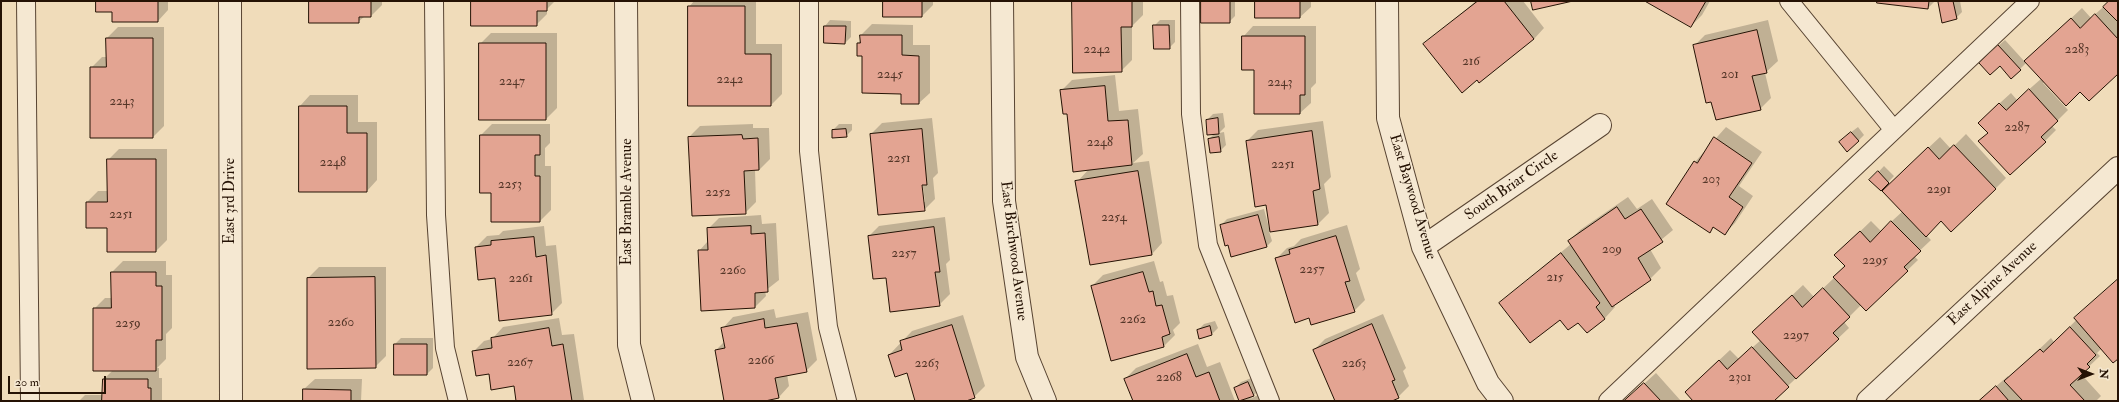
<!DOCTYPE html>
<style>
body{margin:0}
#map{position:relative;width:2119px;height:402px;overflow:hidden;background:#f0dcba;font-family:"IM FELL Double Pica",serif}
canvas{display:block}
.frame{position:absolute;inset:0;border:2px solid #251204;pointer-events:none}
.north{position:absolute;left:2071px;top:354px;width:40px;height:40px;-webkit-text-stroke:3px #f5e8d2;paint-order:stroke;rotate:90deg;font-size:11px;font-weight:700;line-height:16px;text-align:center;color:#251204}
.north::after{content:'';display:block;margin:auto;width:14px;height:18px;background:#251204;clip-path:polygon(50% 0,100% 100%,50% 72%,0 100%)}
.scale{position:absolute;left:8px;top:376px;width:98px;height:18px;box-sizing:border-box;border:2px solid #251204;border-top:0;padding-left:5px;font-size:12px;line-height:14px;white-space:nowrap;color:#251204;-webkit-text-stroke:3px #f5e8d2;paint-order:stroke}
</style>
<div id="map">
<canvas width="2119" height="402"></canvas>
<div class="frame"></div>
<div class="north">N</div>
<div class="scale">20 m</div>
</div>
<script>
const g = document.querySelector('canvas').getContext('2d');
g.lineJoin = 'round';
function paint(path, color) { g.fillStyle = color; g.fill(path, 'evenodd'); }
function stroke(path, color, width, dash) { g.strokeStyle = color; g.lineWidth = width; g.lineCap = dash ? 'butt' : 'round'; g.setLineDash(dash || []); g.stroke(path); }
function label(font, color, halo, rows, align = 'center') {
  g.font = font + ' "IM FELL Double Pica",serif'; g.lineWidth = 3; g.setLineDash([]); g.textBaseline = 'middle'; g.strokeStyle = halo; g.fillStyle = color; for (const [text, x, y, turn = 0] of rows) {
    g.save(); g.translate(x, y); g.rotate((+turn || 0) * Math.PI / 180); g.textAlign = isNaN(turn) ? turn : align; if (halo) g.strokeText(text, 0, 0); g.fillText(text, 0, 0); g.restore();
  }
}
paint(new Path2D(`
 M97,1H168V10L158,21L113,11Z
 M310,1H382V5L371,16H365L358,22Z
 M472,1H555L547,9V14L536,25Z
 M694,1H756V44H782V94L771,105H689V7Z
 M884,1H933V5L922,16Z
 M1073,1H1143V15L1132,26V60L1121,71Z
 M1202,1H1235V16L1229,22Z
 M1256,1H1311V7L1300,17Z
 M1476,1H1523L1544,28L1534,39L1477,79L1425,44Z
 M1647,1H1710L1702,15L1691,26Z
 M1878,1H1935L1928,8Z
 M1940,1H1960L1962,12L1956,18L1939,3Z
 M2110,1H2118V73L2080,91L2045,81L2043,83L2068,110L2052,126L2056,130L2045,141L1989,132L1990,112L2011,93L2017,100L2042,78L2027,62L2020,69L2000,65L1986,57L2005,40L2025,62L2082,8L2091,18Z
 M830,20L851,21V37L845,43L825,26Z
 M1160,20H1175V42L1169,48L1154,26Z
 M1768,20L1778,61L1765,73L1771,98L1760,109L1694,46L1705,35Z
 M872,24L913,25V45H930V93L919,103L902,93L863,55H858V43L861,40V35Z
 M1253,26H1316V83L1311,88V103L1300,113L1255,69L1243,37Z
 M118,27H164V126L153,137L91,68L102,57H107V38Z
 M491,33H557V108L546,119L480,44Z
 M1115,75L1119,111L1138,109L1143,154L1133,163L1149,161L1162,243L1152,254L1077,182L1089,169L1061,91L1072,80Z
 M310,95H358V122H377V180L367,191L300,106Z
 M1223,113L1225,127L1219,133L1224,132L1226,145L1220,151L1209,139L1215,133L1207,120L1213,114Z
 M932,118L938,173L933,178L935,199L924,210L871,134L882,123ZM920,180H922L925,202H923Z
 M1323,121L1331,177L1324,184L1329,213L1318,224L1269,231L1272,241L1266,247L1229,244L1221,225L1227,219L1264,209L1269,228L1270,227L1267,204L1247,141L1258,130Z
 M492,124H550V143L545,148V166H551V210L540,221L492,192H481V135Z
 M753,124V128H769L770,159L759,170H755L756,202L745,213L689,137L700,126Z
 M839,124H852V130L846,136L833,130Z
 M1726,127L1762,152L1739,186L1753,196L1735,223L1725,233L1714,227L1709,232L1695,162Z
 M1858,127L1864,135L1858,141L1846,136Z
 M1966,134L2006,178L1996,188L1951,231L1941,220L1926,235L1931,240L1914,256L1918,260L1866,310L1861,305L1844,322L1849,328L1772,401H1694L1697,381L1730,350L1739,359L1761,340L1765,321L1803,285L1814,297L1835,277L1846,266L1847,244L1871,221L1881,231L1903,211L1894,180L1940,137L1951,149Z
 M119,149H167V240L156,251L108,227L87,202L98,191H108V160Z
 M1884,166L1894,176L1881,190L1871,180Z
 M1628,197L1637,209L1652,199L1673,230L1650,249L1661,268L1650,279L1613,304L1615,307L1605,318L1587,332L1578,321L1560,318L1500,303L1571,244L1569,241L1580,230Z
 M761,215L762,224L776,223L779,280L765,291L766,296L755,307L699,251L708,241V229L719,218Z
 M945,217L950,260L946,264L950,294L939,305L887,277L869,236L879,226Z
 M1347,225L1360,269L1356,273L1365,300L1354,311L1276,259L1287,248L1294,246L1301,239Z
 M544,226L546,246L556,245L562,303L551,314L495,277L476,247L487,236L499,235L503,231Z
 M123,261H166V275H172V328L166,334V359L157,368H159V378H162V401H79L85,395H103L104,379L113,370L94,309L105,298H112V272Z
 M1154,261L1160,282L1163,281L1167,296L1173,295L1180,323L1173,330L1175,335L1164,346L1111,360L1092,286L1103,275Z
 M319,267H386V356L375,367L308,278Z
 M2118,279V357L2102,348L2097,353L2100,356L2081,374L2101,396L2096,401H1979L2008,376L2009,378L2051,338L2054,342Z
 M774,309L776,318L808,312L817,360L806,371L787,374L789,386L779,397L759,401H725L716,350L725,341L723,328L733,317Z
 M1383,314L1406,368L1403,371L1409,386L1398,397L1390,401H1336L1314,350L1325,339Z
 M963,315L985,386L974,397L962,401H917L908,372L889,355L912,331Z
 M559,318L562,335L574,334L584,400L517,401L514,385L489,373L473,352L484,341L492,339L503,327Z
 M1215,321L1218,328L1212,334L1198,330L1204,324Z
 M401,338H433V368L427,374H395V344Z
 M1198,344L1207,367L1220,362L1235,401H1134L1125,379L1136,368Z
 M1656,373L1681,401H1625Z
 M1254,377L1259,390L1250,399L1258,395L1261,401H1241L1235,388L1241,382Z
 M315,379H362L361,401H304V389Z`), '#0003');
const building = new Path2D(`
 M96,1H158V22H112V12H96Z
 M309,1H371V17H359V23H309Z
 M471,1H547V11H537V26H471Z
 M883,1H922V17H883Z
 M1072,1H1132V27H1121L1122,72L1073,73Z
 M1201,1H1230V23H1201Z
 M1255,1H1300V18H1255Z
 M1478,1H1504L1534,39L1479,83L1477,80L1462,93L1423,44Z
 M1531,1H1573L1533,10Z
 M1645,1H1706L1691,27Z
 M1877,1H1929L1928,9L1877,3Z
 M1953,1L1957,19L1942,23L1938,2Z
 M2109,1H2118V22L2103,7Z
 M688,6H745V54H771V106H688Z
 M2095,14L2118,39V74L2089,101L2080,92L2066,106L2024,61L2071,18L2080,28Z
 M1153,25H1169L1170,49H1154Z
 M824,26H846L845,44L824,43Z
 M1757,30L1767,73L1752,76L1761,110L1716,120L1711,102L1706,103L1693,45Z
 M860,35H902V55L919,56V104H901V94L862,93V56H857V43H860Z
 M1242,36H1305V95H1300V114H1254V70H1242Z
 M106,38H153V138H90V67H106Z
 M479,43H546V120H479Z
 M1998,45L2021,70L2011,79L2000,66L1990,75L1979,63Z
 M1105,86L1108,121L1128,120L1132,165L1073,172L1067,114H1063L1060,90Z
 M2029,89L2058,121L2041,137L2046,142L2010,175L1978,141L1988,133L1978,123L1999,103L2006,110Z
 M299,106H347V133H367V192H299Z
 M1218,118L1219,134L1207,135L1206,120Z
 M846,129L847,137L832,138V130Z
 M922,129L927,185H922L925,211L878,215L870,134Z
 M1312,131L1320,189L1313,191L1318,225L1270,232L1266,205L1255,207L1246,141Z
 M1851,132L1859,141L1847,152L1839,142Z
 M480,135H540V155H535V176H540V222H491V193H480Z
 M742,135L743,139L758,138L759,170L744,171L746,214L692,216L688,137Z
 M1219,137L1221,152L1210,153L1208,139Z
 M1714,137L1752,163L1729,197L1743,207L1725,235L1713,227L1710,233L1666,204L1694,161L1697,163Z
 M1954,145L1996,189L1951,232L1941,221L1926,237L1882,191L1928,147L1939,159Z
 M107,159H156V252H107V228H86V202H107Z
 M1138,171L1152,255L1090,265L1075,181Z
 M1878,171L1889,183L1881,191L1869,180Z
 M1617,207L1625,219L1641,209L1663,242L1638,258L1651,280L1612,307L1568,241Z
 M1258,215L1267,247L1231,257L1228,245L1225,246L1220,225Z
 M1891,221L1921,251L1904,267L1908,271L1866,311L1833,277L1845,266L1834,255L1860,231L1870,242Z
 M751,226V234L765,233L768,292L755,293V308L701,311L698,250H708L707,228Z
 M934,227L940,272H935L940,306L890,312L886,278L873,279L868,236Z
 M1336,236L1350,281L1345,282L1355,312L1311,325L1309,318L1295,323L1275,258L1290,254L1289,250Z
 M534,237L536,257L546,255L552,315L499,321L495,278L478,280L475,247L491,245V241Z
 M1561,253L1600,303L1596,307L1605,319L1587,333L1578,323L1568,330L1560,320L1530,343L1499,303Z
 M111,272H156V286H162V340H156V371H93V308H111Z
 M1143,272L1149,292L1153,291L1156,306L1162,305L1170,334L1162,337L1164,347L1111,361L1091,286Z
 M375,277L376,368L307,369V278Z
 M2118,279V359L2113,363L2074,318Z
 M1823,288L1850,317L1833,333L1839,339L1796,379L1752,332L1792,295L1802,307Z
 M764,319L765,328L797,323L807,372L775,378L779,398L765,401H724L715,350L725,348L721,328Z
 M1372,324L1395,380L1392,381L1399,398L1392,401H1335L1313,350Z
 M952,325L975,398L966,401H915L907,373L895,377L888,355L902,350L900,341Z
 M1210,326L1212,335L1199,339L1197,330Z
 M2070,327L2096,355L2087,364L2090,367L2070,385L2085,401H2023L2004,381L2040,349L2043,352Z
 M549,328L552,346L563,344L572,401H516L514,386L491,390L489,374L476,376L472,351L492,348L491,338Z
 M394,344H427V375H394Z
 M1752,347L1789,387L1774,401H1693L1685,392L1719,360L1727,369Z
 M1187,354L1196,377L1209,372L1220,401H1133L1124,379Z
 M103,379H148V388H151V401H102Z
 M1248,382L1254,396L1239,401L1234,388Z
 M1644,383L1661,401H1624Z
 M1996,386L2009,401H1979Z
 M303,389L351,390V401H303Z`);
paint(building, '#e3a492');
stroke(building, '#251204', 1);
const service = new Path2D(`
 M26,1L30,401
 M434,1L436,215L445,348L458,401
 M809,1V151L828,327L847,401
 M1190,1L1191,114L1208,245L1270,401
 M1789,1L1894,130
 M1608,401L2030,1`);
const minor = new Path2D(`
 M230,1L231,401
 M626,1L629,345L643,401
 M1002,1L1004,201L1027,357L1045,401
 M1387,1L1388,118L1423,247L1488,383L1502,401
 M1423,247L1600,125
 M1868,401L2118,168`);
stroke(service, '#584432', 20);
stroke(minor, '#584432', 24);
stroke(service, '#f5e8d2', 18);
stroke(minor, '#f5e8d2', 22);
label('13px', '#543628', null, [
 ["2242",1097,50],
 ["2283",2077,50],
 ["216",1471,62],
 ["2245",890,75],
 ["201",1730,75],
 ["2242",730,80],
 ["2247",512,82],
 ["2243",1280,83],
 ["2243",122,102],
 ["2287",2017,128],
 ["2248",1100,143],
 ["2251",899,159],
 ["2248",333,163],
 ["2251",1283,165],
 ["203",1711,180],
 ["2253",510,185],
 ["2291",1939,190],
 ["2252",718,193],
 ["2251",121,215],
 ["2254",1114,218],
 ["209",1612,250],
 ["2257",904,254],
 ["2295",1875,261],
 ["2257",1312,270],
 ["2260",733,271],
 ["215",1555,278],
 ["2261",521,279],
 ["2262",1133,320],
 ["2260",341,323],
 ["2259",128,324],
 ["2297",1796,336],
 ["2266",761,361],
 ["2267",520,363],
 ["2263",927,364],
 ["2263",1354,364],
 ["2268",1169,378],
 ["2301",1740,378]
]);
label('15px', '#251204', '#f5e8d2', [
 ["South Briar Circle",1512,186,-35],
 ["East Baywood Avenue",1412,197,73],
 ["East 3rd Drive",231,201,-90],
 ["East Bramble Avenue",628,202,-90],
 ["East Birchwood Avenue",1013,251,83],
 ["East Alpine Avenue",1993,284,-43]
]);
</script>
